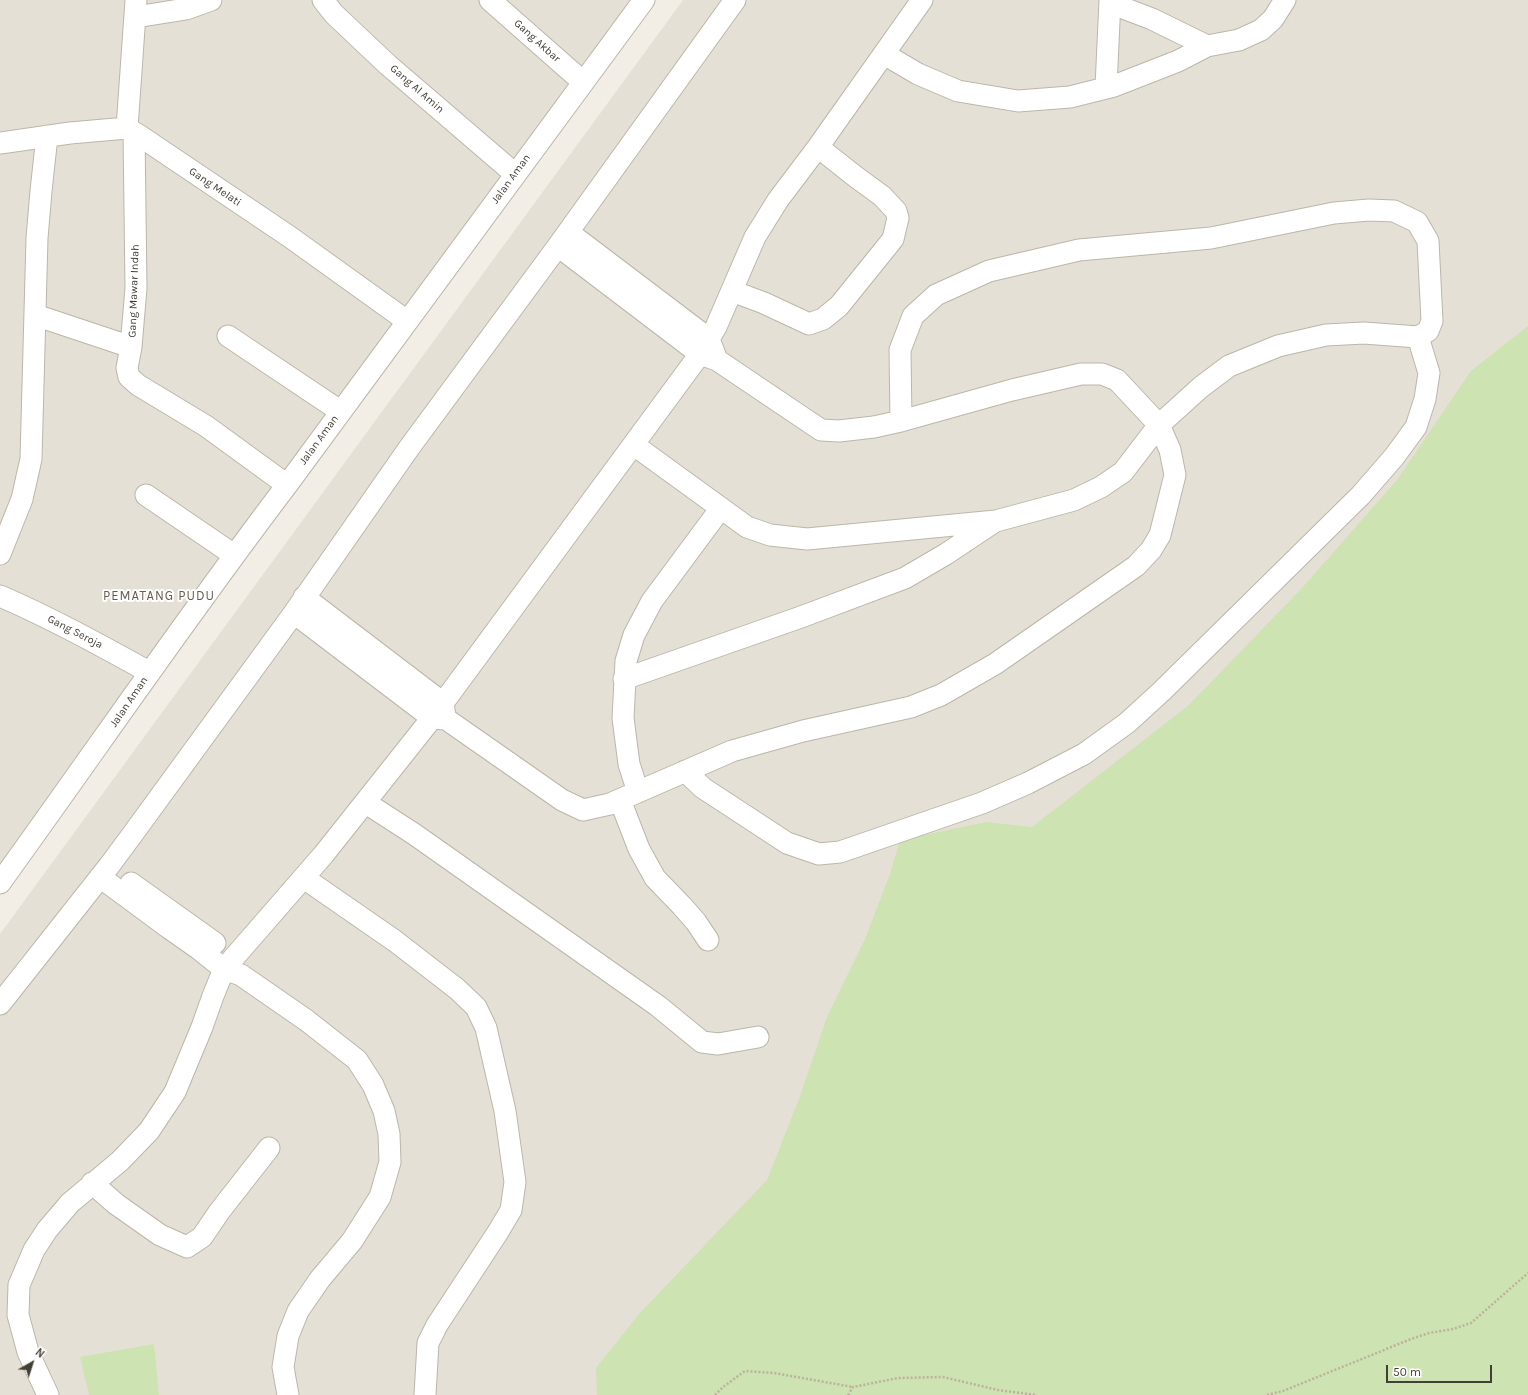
<!DOCTYPE html>
<style>
body{margin:0}
#map{position:relative;width:1528px;height:1395px;overflow:hidden;background:#f2eee6;font-family:Karla,sans-serif}
canvas{display:block}
.north{position:absolute;left:12px;top:1343px;width:40px;height:40px;-webkit-text-stroke:3px #fff;paint-order:stroke;rotate:39deg;font-size:11px;font-weight:700;line-height:16px;text-align:center;color:#443f36}
.north::after{content:'';display:block;margin:auto;width:14px;height:18px;background:#443f36;clip-path:polygon(50% 0,100% 100%,50% 72%,0 100%)}
.scale{position:absolute;left:1386px;top:1365px;width:106px;height:18px;box-sizing:border-box;border:2px solid #443f36;border-top:0;padding-left:5px;font-size:12px;line-height:14px;white-space:nowrap;color:#443f36;-webkit-text-stroke:3px #fff;paint-order:stroke}
</style>
<div id="map">
<canvas width="1528" height="1395"></canvas>
<div class="north">N</div>
<div class="scale">50 m</div>
</div>
<script>
const g = document.querySelector('canvas').getContext('2d');
g.lineJoin = 'round';
function paint(path, color) { g.fillStyle = color; g.fill(path, 'evenodd'); }
function stroke(path, color, width, dash) { g.strokeStyle = color; g.lineWidth = width; g.lineCap = dash ? 'butt' : 'round'; g.setLineDash(dash || []); g.stroke(path); }
function label(font, color, halo, rows, align = 'center') {
  g.font = font + ' Karla,sans-serif'; g.lineWidth = 4; g.setLineDash([]); g.textBaseline = 'middle'; g.strokeStyle = halo; g.fillStyle = color; for (const [text, x, y, turn = 0] of rows) {
    g.save(); g.translate(x, y); g.rotate((+turn || 0) * Math.PI / 180); g.textAlign = isNaN(turn) ? turn : align; if (halo) g.strokeText(text, 0, 0); g.fillText(text, 0, 0); g.restore();
  }
}
paint(new Path2D(`
 M0,0H639L0,868Z
 M683,0H1528V1395H0V934Z`), '#e5e0d5');
paint(new Path2D(`
 M1528,326V1395H597L596,1368L640,1313L767,1180L799,1099L827,1017L865,939L890,874L900,840L986,822L1032,827L1189,705L1302,588L1397,480L1471,371Z
 M154,1344L159,1395H89L80,1357Z`), '#cde3b2');
const minor = new Path2D(`
 M323,0L334,14L388,65L515,174
 M490,0L583,82
 M1110,3L1152,19L1207,46
 M136,17L186,9L211,0
 M884,54L918,74L958,91L1018,101L1070,97L1114,86L1178,61L1207,46L1239,40L1261,30L1273,19L1285,0
 M1106,87L1110,0
 M127,128L136,0
 M134,133L136,288L131,347L127,368L129,377L138,385L206,426L287,485
 M0,143L70,133L127,128L140,136L290,237L407,321
 M558,246L700,354L717,360L709,339L568,232
 M732,291L764,303L809,324L823,319L839,306L893,239L898,218L896,211L882,196L856,177L818,147
 M35,315L131,347
 M228,336L340,411
 M634,445L747,527L770,535L807,539L996,521L1074,500L1101,487L1123,472L1159,425L1201,387L1229,366L1278,346L1326,335L1364,333L1418,337L1428,331L1432,321L1428,241L1417,222L1394,211L1369,210L1334,213L1211,238L1079,250L989,271L936,295L913,316L900,350L901,421
 M146,495L234,555
 M0,554L22,499L31,459L37,238L41,191L47,136
 M0,596C51,618 100,645 149,672
 M304,597L443,703L445,716
 M294,613L432,718L446,719L562,800L583,810L610,804L732,751L803,731L911,707L941,695L995,664L1136,566L1151,550L1160,535L1175,475L1170,450L1159,425L1117,380L1102,374H1081L1012,390L901,421L874,427L839,431L821,430L717,360
 M624,679L801,617L905,578L946,554L994,522
 M685,771L703,788L787,843L819,854L840,852L982,803L1028,783L1084,754L1127,723L1162,691L1361,495L1394,457L1416,427L1425,399L1429,373L1418,337
 M638,792L629,764L623,718L626,661L634,635L652,601L721,508
 M620,800L639,849L655,878L682,906L696,922L708,940
 M366,803L414,834L658,1006L702,1042L718,1044L758,1037
 M100,877L169,928L199,949L224,969L241,975L306,1020L357,1060L373,1085L384,1111L389,1134L390,1162L380,1197L352,1241L320,1279L298,1311L288,1336L283,1367L288,1395
 M304,878L395,941L457,989L476,1007L486,1028L505,1111L515,1182L511,1210L498,1232L437,1325L428,1343L425,1395
 M0,883C96,750 188,615 287,485L644,0
 M131,883L215,943
 M0,1004L109,866L132,835L294,613L409,448L558,246L735,0
 M92,1183L116,1204L160,1235L187,1247L202,1237L219,1212L269,1148
 M48,1395L28,1352L18,1315L19,1285L34,1250L47,1230L70,1203L120,1161L149,1131L175,1092L202,1027L213,996L224,969L324,854L432,718L700,354L716,327L755,237L778,200L818,147L922,0`);
stroke(minor, '#bcb6aa', 23);
stroke(new Path2D(`
 M715,1395L723,1387L745,1371L774,1373L853,1387
 M848,1395L853,1387L898,1378L943,1377L998,1390L1037,1395
 M1267,1395L1283,1391L1411,1339L1429,1333L1453,1329L1471,1323L1528,1273`), '#bdb19c', 2.5, [2, 2]);
stroke(minor, '#fff', 21);
label('11px', '#443f36', '#fff', [
 ["Gang Akbar",537,41,42],
 ["Gang Al Amin",417,89,41],
 ["Jalan Aman",511,179,-54],
 ["Gang Melati",215,187,34],
 ["Gang Mawar Indah",134,291,-88],
 ["Jalan Aman",319,440,-54],
 ["Gang Seroja",75,632,27],
 ["Jalan Aman",129,702,-56]
]);
g.letterSpacing = '1px';
label('13px', '#665c4e', '#fff', [
 ["PEMATANG PUDU",159,596]
]);
g.letterSpacing = '0px';
</script>
